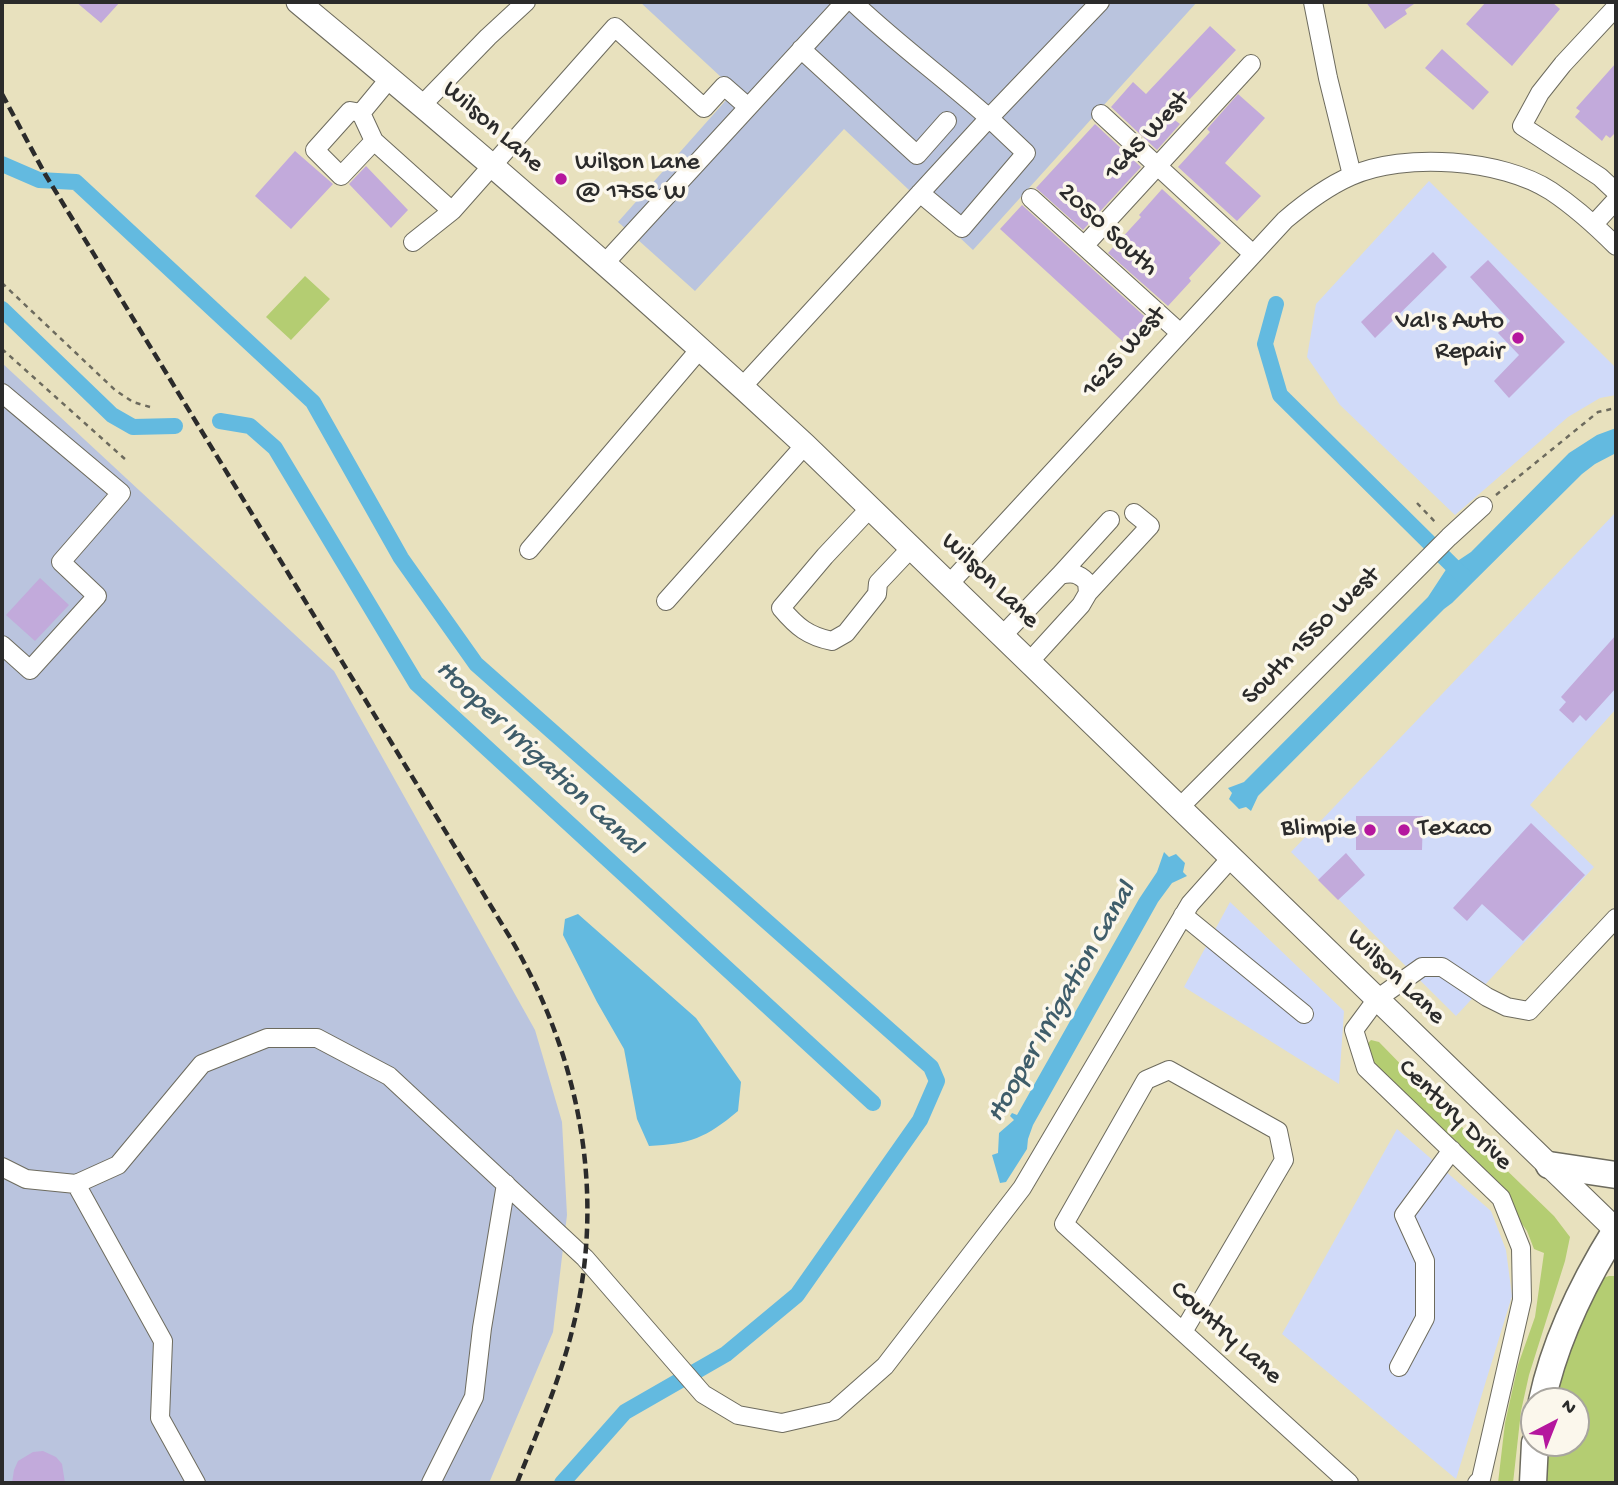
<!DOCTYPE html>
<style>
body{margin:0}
#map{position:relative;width:1618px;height:1485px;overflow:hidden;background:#e8e1be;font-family:"Gochi Hand",sans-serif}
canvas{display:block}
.frame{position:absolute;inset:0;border:4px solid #2b2b2b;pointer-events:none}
.north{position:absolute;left:1520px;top:1387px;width:70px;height:70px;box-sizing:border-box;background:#fbf7ec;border:2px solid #a8a59f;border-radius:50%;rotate:42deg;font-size:19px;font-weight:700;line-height:28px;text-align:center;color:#2b2b2b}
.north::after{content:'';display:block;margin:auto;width:24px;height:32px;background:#b5179e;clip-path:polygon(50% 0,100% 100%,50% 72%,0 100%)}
</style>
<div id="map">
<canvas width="1618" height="1485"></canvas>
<div class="frame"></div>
<div class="north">N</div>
</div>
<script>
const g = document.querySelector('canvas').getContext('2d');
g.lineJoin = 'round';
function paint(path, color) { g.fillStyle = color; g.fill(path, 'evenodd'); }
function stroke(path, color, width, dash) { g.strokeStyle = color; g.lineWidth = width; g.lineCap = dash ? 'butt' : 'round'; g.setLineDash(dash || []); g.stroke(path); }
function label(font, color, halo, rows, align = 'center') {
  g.font = font + ' "Gochi Hand",sans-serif'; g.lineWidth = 7; g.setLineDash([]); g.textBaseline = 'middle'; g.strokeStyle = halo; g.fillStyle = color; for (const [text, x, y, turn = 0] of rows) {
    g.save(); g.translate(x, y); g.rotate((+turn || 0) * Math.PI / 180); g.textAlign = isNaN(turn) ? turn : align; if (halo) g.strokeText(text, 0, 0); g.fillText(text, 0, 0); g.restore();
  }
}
paint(new Path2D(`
 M1429,181L1616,368V395L1600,398L1568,417L1455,515L1340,405L1307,357L1316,304Z
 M1616,512V709L1530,805L1594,867L1456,1016L1291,852Z
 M1230,902L1344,1011L1339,1084L1184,987Z
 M1397,1129L1491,1211L1506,1250L1512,1296L1456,1479L1282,1334Z`), '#d0daf9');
paint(new Path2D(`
 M640,2H1197L973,250L844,129L695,291L618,222L735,90Z
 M2,363L334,671L535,1030L562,1122L567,1215L553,1332L489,1483H2Z`), '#bac4de');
paint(new Path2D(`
 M305,276L330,299L291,340L266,317Z
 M1371,1040L1379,1042L1462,1127L1554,1216L1570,1237L1565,1261L1529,1375L1521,1411L1513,1483H1498L1505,1423L1518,1365L1535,1317L1544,1253L1534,1249L1527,1231L1517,1217L1375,1074L1366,1045Z
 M1609,1276H1616V1483H1541L1544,1443H1576V1401H1551L1570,1337L1603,1278Z`), '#b4cd72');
paint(new Path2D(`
 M1616,428V453L1595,464L1582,474L1452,603L1444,609L1258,796L1251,811L1246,807L1239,809L1229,799L1232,793L1228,788L1244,782L1428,597L1447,568L1471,552L1569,453L1597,435Z
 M1164,852L1169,857L1176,854L1185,863L1183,872L1187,876L1172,883L1158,902L1033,1125L1028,1139L1027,1149L1006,1182L1000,1183L992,1155L998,1153L999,1133L1014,1120L1010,1116L1012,1113L1017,1115L1139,899L1157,872Z
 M578,914L696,1018L741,1082L738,1111C706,1138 690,1144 649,1146L637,1119L624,1049L597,1002L563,935L565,919Z`), '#63bae0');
stroke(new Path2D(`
 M2,164L39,180L76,182L313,402L401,558L476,664L931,1067L937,1081L920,1120L797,1295L726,1354L625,1412L562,1483
 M1276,304L1265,344L1280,395L1464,577
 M2,309L112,415L133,427L175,426
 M220,421L250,426L275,448L416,683L873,1103`), '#63bae0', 16);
paint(new Path2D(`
 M76,2H120L101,23Z
 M1366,2H1417L1405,10L1407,14L1385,29Z
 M1486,2H1552L1560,9L1512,66L1466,24Z
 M1210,26L1236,50L1172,118L1180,124L1157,150L1111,107L1133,82L1146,94Z
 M1442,49L1489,92L1473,110L1425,68Z
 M1616,63V132L1610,138L1606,135L1602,141L1575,117L1580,111L1576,108Z
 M1238,94L1265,118L1225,163L1261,196L1237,221L1178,167L1210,132L1207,129Z
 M1095,124L1141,167L1083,230L1036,188Z
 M295,151L333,184L291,229L255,196Z
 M366,166L408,210L391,228L349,184Z
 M1162,189L1221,243L1189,278L1191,281L1168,306L1108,253L1141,217L1139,215Z
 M1022,205L1153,324L1130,348L1000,229Z
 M1433,252L1447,267L1375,338L1361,322Z
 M1488,260L1565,342L1509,398L1494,381L1519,355L1498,333L1510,321L1470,277Z
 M40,578L69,605L35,641L6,615Z
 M1616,635V688L1586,721L1580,715L1573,723L1559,710L1566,702L1561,697Z
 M1356,816H1423L1422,850H1356Z
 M1531,823L1585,875L1523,941L1482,904L1467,921L1453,908Z
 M1346,853L1365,875L1338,900L1318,880Z
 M43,1451L56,1457L62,1464L65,1483H12L14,1470L18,1461L33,1452Z`), '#c2aadb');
const minor = new Path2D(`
 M1313,2L1328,78L1352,175
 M1616,7L1563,64L1540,93L1522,126L1600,177L1616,192
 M801,49L917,155L947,121
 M422,105L488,37L526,2
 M361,113L374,141L341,176L315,150L350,111L361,113L390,78
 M1101,114L1253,254
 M374,141L452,211L615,27L704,108L724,86L748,107
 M920,193L962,228L1026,153L989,118L1100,2
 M1031,198L1179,332
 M1594,224L1616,200
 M413,242L452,211
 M1084,246L1251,64
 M604,264L845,2
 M742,387L989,118C944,78 896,43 853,2
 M2,393L121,493L61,562L97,596L30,670L2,645
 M871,507L825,556L781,608C797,627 808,636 832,641L846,633L877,594L878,583L912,547
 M529,550L700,349
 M1060,575L1110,520
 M950,583L1285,220C1305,203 1326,187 1351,176C1404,152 1502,159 1551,191C1575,207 1596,226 1616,246
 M1088,593L1150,526L1134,513
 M666,601L805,445
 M1003,635L1060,575C1072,572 1078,573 1087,582L1088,593L1081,605L1030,661
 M1180,807L1449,537L1483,506
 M1183,915L1304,1014
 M2,1167L26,1179L76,1184L118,1165L202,1064L267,1038H317L389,1076L585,1258L703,1394L738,1415L782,1423L834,1411L885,1366L1022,1188L1190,904L1231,858
 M76,1184L163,1341L160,1418L196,1483
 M1183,1332L1284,1160L1278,1131L1169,1070L1146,1080L1064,1224L1349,1483
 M1399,1367L1425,1318V1261L1404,1215L1452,1150
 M431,1483L474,1397L482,1328L506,1184
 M1477,1483L1481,1479L1522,1300L1521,1248L1501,1198L1366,1068L1354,1030L1377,999L1422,967H1442L1487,997L1507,1007L1529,1011L1616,918`);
const major = new Path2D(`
 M298,2C471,145 640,292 805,445L1616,1230`);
const highway = new Path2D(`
 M1549,1165L1616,1175
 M1542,1401C1555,1339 1583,1283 1616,1230
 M1533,1483L1535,1443`);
stroke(minor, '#6d6b5e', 20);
stroke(major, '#6d6b5e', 25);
stroke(highway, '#6d6b5e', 29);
stroke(new Path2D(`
 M2,283L115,390L133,402L150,407
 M2,349L126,460
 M1496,495L1598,412L1616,408
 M1417,503L1437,524`), '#6d6b5e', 2.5, [5, 5]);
stroke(minor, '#fff', 18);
stroke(major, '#fff', 23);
stroke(highway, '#fff', 26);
stroke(new Path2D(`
 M2,94L45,174L511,939C579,1055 606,1191 574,1323C561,1378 538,1430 517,1483`), '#2b2b2b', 4.5, [10, 5]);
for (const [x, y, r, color] of [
 [561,179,7,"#b5179e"],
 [1518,338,7,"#b5179e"],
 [1370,830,7,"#b5179e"],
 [1404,830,7,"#b5179e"]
]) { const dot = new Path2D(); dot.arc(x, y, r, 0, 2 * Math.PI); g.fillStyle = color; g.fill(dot); stroke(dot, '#fbf7ec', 2.5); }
label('26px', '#2b2b2b', '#fbf7ec', [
 ["Wilson Lane",492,128,41],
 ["1645 West",1148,137,-47],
 ["2050 South",1107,231,42],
 ["1625 West",1125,353,-48],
 ["Wilson Lane",989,582,44],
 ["South 1550 West",1312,637,-45],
 ["Wilson Lane",1395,978,44],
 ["Century Drive",1454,1116,44],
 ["Country Lane",1225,1334,42]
]);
label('26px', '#2b2b2b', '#fbf7ec', [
 ["Wilson Lane",575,164],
 ["@ 1756 W",575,194],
 ["Val's Auto",1504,323,"right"],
 ["Repair",1504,353,"right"],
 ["Blimpie",1356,830,"right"],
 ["Texaco",1418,830]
], 'left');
label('italic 28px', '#3f5d6a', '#fbf7ec', [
 ["Hooper Irrigation Canal",538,759,43],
 ["Hooper Irrigation Canal",1063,1003,-60]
]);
</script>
